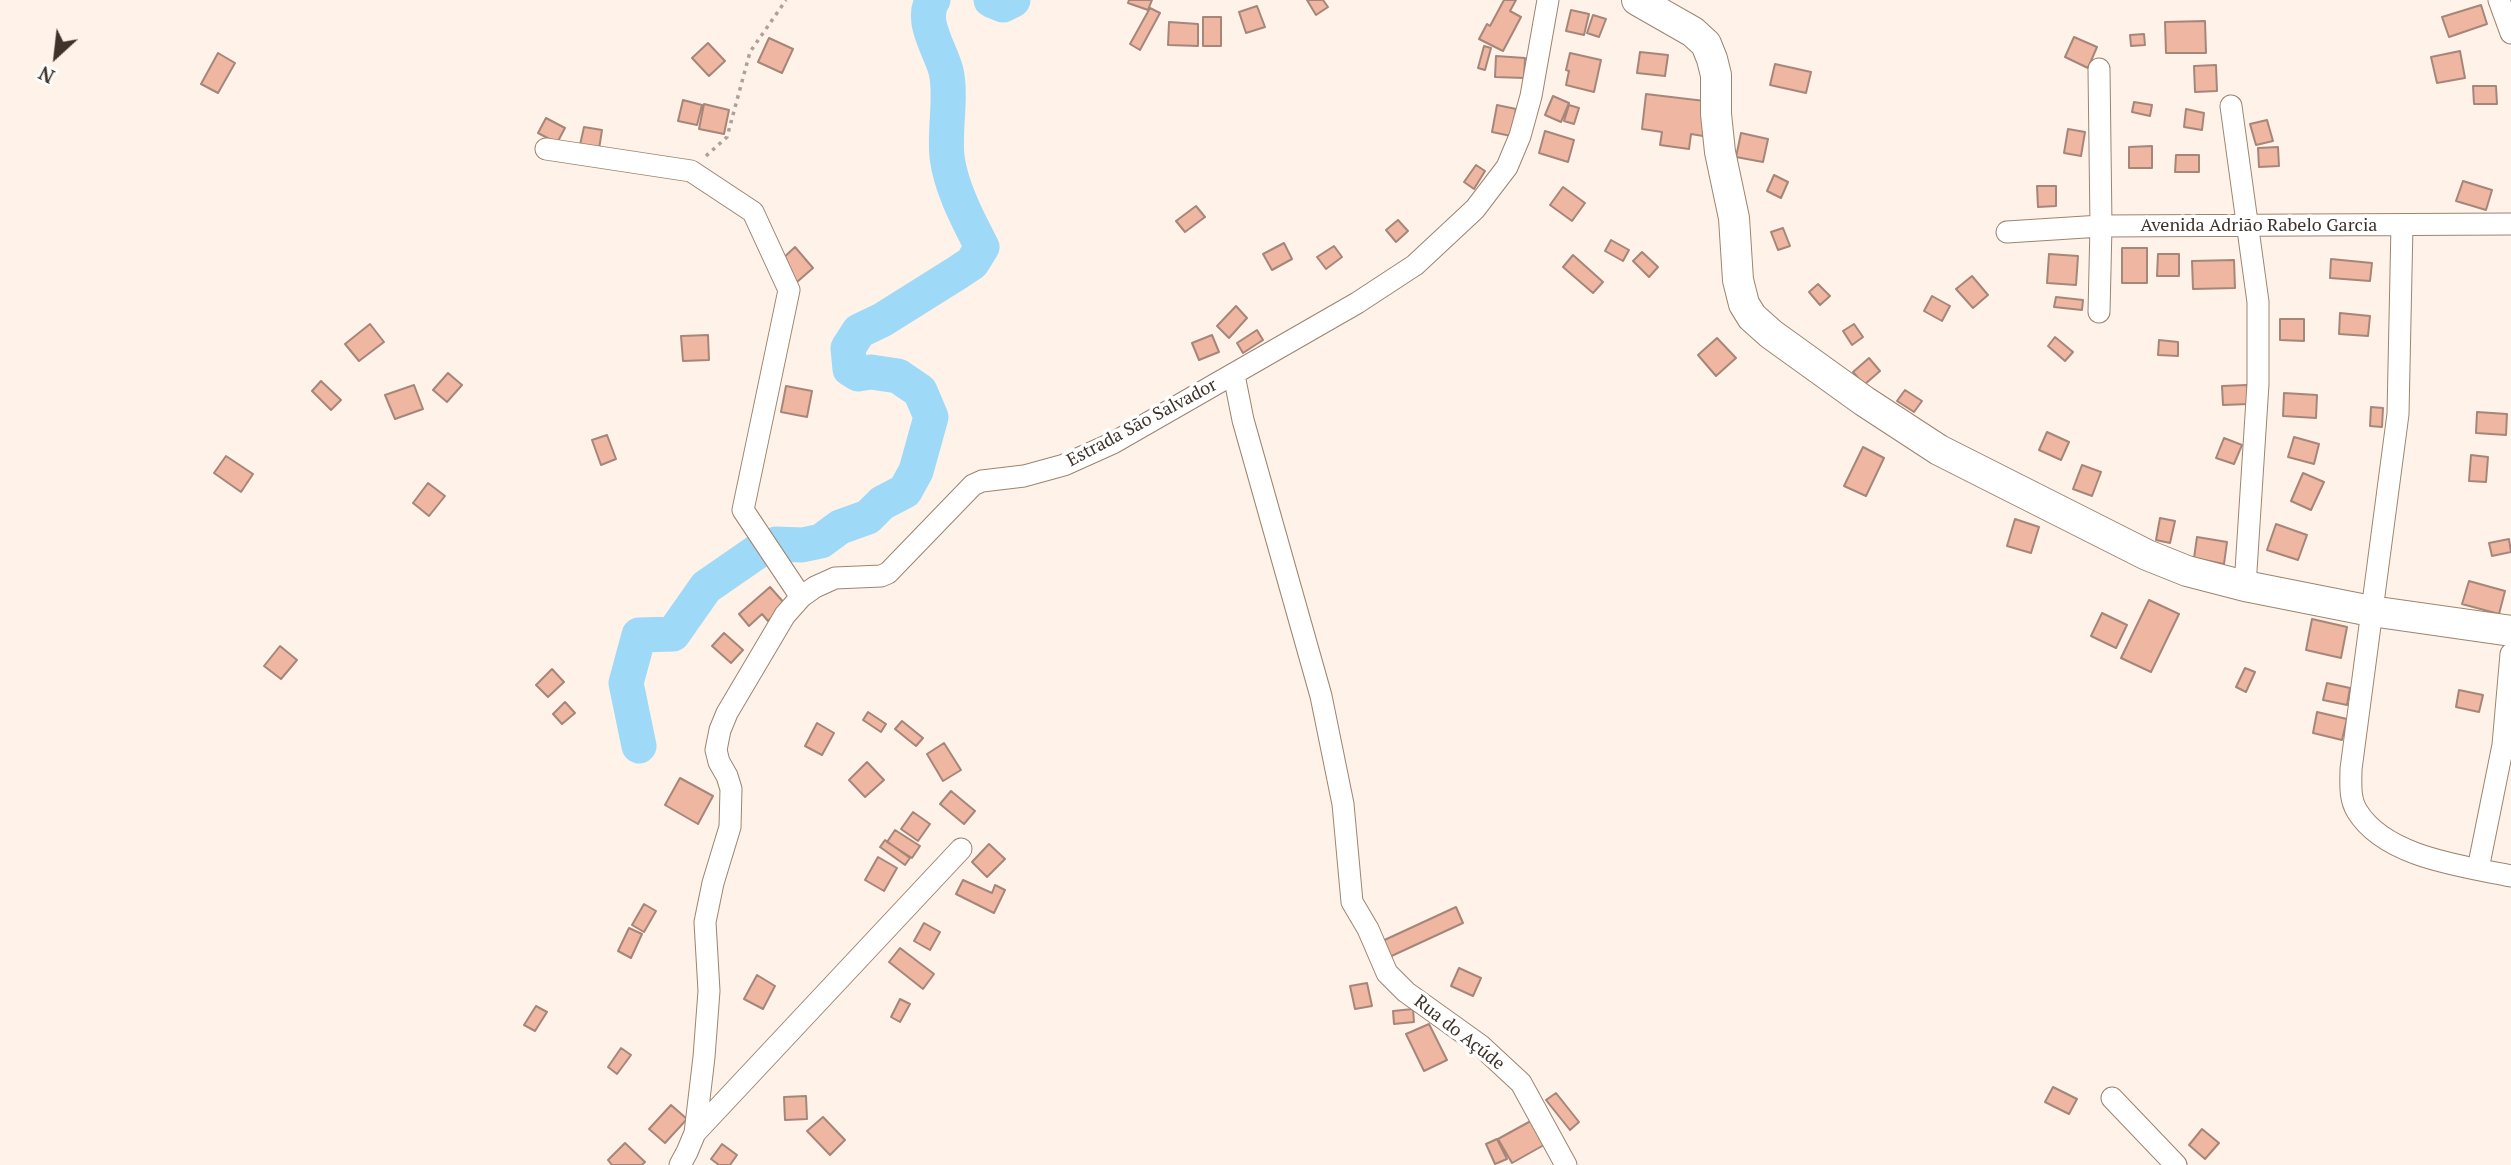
<!DOCTYPE html>
<meta charset="utf-8">
<style>
body{margin:0}
#map{position:relative;width:2511px;height:1165px;overflow:hidden;background:#fef2e9;font-family:"PT Serif",serif}
canvas{display:block}
.north{position:absolute;left:21px;top:21px;width:70px;height:70px;-webkit-text-stroke:5px #fff;paint-order:stroke;rotate:207deg;font-size:19px;font-weight:700;line-height:28px;text-align:center;color:#3e332a}
.north::after{content:'';display:block;margin:auto;width:24px;height:32px;background:#3e332a;clip-path:polygon(50% 0,100% 100%,50% 72%,0 100%)}
</style>
<div id="map">
<canvas width="2511" height="1165"></canvas>
<div class="north">N</div>
</div>
<script>
const g = document.querySelector('canvas').getContext('2d');
g.lineJoin = 'round';
function stroke(path, color, width, dash) { g.strokeStyle = color; g.lineWidth = width; g.lineCap = dash ? 'butt' : 'round'; g.setLineDash(dash || []); g.stroke(path); }
function paint(path, color) { g.fillStyle = color; g.fill(path, 'evenodd'); }
function label(font, color, halo, rows, align = 'center') {
  g.font = font + ' "PT Serif",serif'; g.lineWidth = 7; g.setLineDash([]); g.textBaseline = 'middle'; g.strokeStyle = halo; g.fillStyle = color; for (const [text, x, y, turn = 0] of rows) {
    g.save(); g.translate(x, y); g.rotate((+turn || 0) * Math.PI / 180); g.textAlign = isNaN(turn) ? turn : align; if (halo) g.strokeText(text, 0, 0); g.fillText(text, 0, 0); g.restore();
  }
}
stroke(new Path2D(`
 M991,0L1003,5L1013,0
 M639,746L626,683L639,635L673,634L706,587L761,549L776,544L802,545L821,541L840,527L868,517L882,503L905,491L916,471L931,417L920,391L898,376L871,372L858,374L850,369L848,348L859,331L882,320L957,273L972,263L982,247C968,220 951,188 947,157C944,130 952,97 946,71C941,51 919,20 933,0`), '#9ed9f7', 35);
const building = new Path2D(`
 M1129,0H1152L1148,10L1128,3Z
 M1307,0H1323L1328,7L1316,15Z
 M1504,0H1516L1510,11L1521,17L1503,51L1479,39L1487,24L1490,26Z
 M2481,5L2487,24L2449,37L2442,17Z
 M1257,6L1265,27L1246,33L1239,12Z
 M1150,8L1160,13L1140,50L1130,44Z
 M1571,10L1589,14L1584,35L1566,31Z
 M1593,15L1606,19L1599,37L1587,33Z
 M1203,17H1221V46H1203Z
 M2205,21L2206,53H2166L2165,22Z
 M1169,22L1198,24V46L1168,45Z
 M2144,34L2145,45L2131,46L2130,35Z
 M2074,37L2097,47L2088,68L2065,57Z
 M769,38L793,49L782,73L758,62Z
 M708,43L725,61L709,76L692,58Z
 M1484,46L1491,48L1485,70L1478,68Z
 M2460,51L2465,78L2437,83L2431,57Z
 M1640,52L1668,55L1665,76L1637,73Z
 M218,53L235,63L218,93L201,84Z
 M1570,53L1601,60L1594,92L1566,85L1569,71L1566,70Z
 M1496,56L1525,58L1524,78L1495,77Z
 M1775,64L1811,72L1806,93L1770,85Z
 M2216,65L2217,91L2195,92L2194,66Z
 M2473,86H2496L2497,104H2474Z
 M1646,94L1713,102L1709,137L1691,134L1689,149L1660,145L1662,132L1642,129Z
 M1553,96L1569,103L1561,122L1545,115Z
 M683,100L702,105L697,125L678,121Z
 M2134,102L2152,105L2150,116L2132,112Z
 M704,104L729,110L724,134L699,129Z
 M1497,105L1516,109L1511,136L1492,132Z
 M1569,105L1579,108L1574,124L1564,121Z
 M2186,109L2204,113L2202,130L2184,127Z
 M546,118L565,128L557,143L538,133Z
 M2267,120L2273,141L2256,145L2250,124Z
 M584,127L602,130L599,149L580,145Z
 M2068,129L2085,132L2081,156L2064,153Z
 M1545,131L1574,140L1568,162L1539,153Z
 M1741,133L1768,139L1763,162L1736,157Z
 M2152,146V168H2129V147Z
 M2278,147L2279,166L2259,167L2258,148Z
 M2176,155H2199V172H2175Z
 M1476,165L1485,171L1474,189L1464,182Z
 M1774,175L1788,182L1781,198L1767,191Z
 M2463,181L2492,190L2486,210L2456,201Z
 M2037,186H2056V206L2038,207Z
 M1563,187L1585,203L1572,221L1550,205Z
 M1196,206L1205,217L1185,232L1176,221Z
 M1398,220L1408,231L1396,242L1386,230Z
 M1783,228L1790,246L1778,250L1771,232Z
 M1611,240L1629,250L1623,261L1605,251Z
 M1284,243L1292,259L1272,270L1263,254Z
 M1334,246L1342,257L1326,269L1317,257Z
 M795,247L813,268L797,282L779,262Z
 M2122,248H2147V283H2122Z
 M1642,252L1658,267L1649,277L1633,261Z
 M2049,254L2078,256L2076,285L2047,283Z
 M2158,254H2179V276H2157Z
 M1573,255L1603,282L1593,293L1563,267Z
 M2331,259L2372,263L2370,281L2330,278Z
 M2234,260L2235,288L2193,289L2192,261Z
 M1972,276L1988,295L1973,308L1956,289Z
 M1818,284L1830,296L1820,305L1809,292Z
 M1932,296L1950,306L1942,321L1924,311Z
 M2056,297L2083,300L2082,310L2054,307Z
 M1236,306L1247,318L1229,338L1217,326Z
 M2340,313L2370,316L2368,336L2339,334Z
 M2280,319H2304V341L2280,340Z
 M370,324L384,342L359,361L345,344Z
 M1854,324L1863,337L1852,345L1843,331Z
 M1257,330L1263,340L1243,353L1237,343Z
 M708,335L709,360L683,361L681,336Z
 M1212,335L1219,352L1199,360L1192,343Z
 M2055,337L2073,352L2065,361L2048,346Z
 M1717,338L1736,358L1716,376L1698,355Z
 M2159,340L2178,342V356L2158,355Z
 M1869,358L1880,371L1864,385L1853,372Z
 M448,373L462,385L447,402L433,390Z
 M321,381L341,400L331,410L312,391Z
 M414,385L423,409L395,419L385,395Z
 M2247,385L2248,404L2223,405L2222,386Z
 M786,386L812,391L807,417L781,412Z
 M1905,390L1922,401L1914,412L1897,401Z
 M2284,393L2317,395L2316,418L2283,416Z
 M2371,407L2383,408L2382,427L2370,426Z
 M2477,412L2507,414L2506,435L2476,433Z
 M2047,432L2069,442L2061,460L2039,450Z
 M607,435L616,459L601,465L592,440Z
 M2294,437L2319,444L2314,464L2288,457Z
 M2224,438L2242,445L2234,464L2216,458Z
 M1863,447L1884,458L1866,496L1844,486Z
 M2471,455L2488,457L2486,482L2469,481Z
 M226,456L253,474L241,492L214,473Z
 M2082,465L2101,472L2092,496L2073,489Z
 M2303,473L2324,482L2311,510L2291,501Z
 M428,483L445,496L429,516L413,503Z
 M2160,518L2175,521L2170,543L2156,540Z
 M2015,519L2039,527L2031,553L2007,546Z
 M2276,524L2307,535L2298,560L2267,550Z
 M2197,537L2227,542L2224,564L2194,558Z
 M2509,539L2511,552L2492,556L2489,543Z
 M2469,581L2505,591L2499,614L2462,604Z
 M770,587L786,605L768,621L762,614L749,626L739,614Z
 M2149,600L2179,614L2151,672L2121,658Z
 M2102,613L2127,625L2116,648L2091,636Z
 M2312,619L2347,627L2341,658L2306,650Z
 M724,633L743,650L731,663L712,646Z
 M280,646L297,660L281,679L264,666Z
 M2245,668L2255,672L2246,692L2236,687Z
 M552,669L564,682L548,697L536,685Z
 M2327,683L2350,688L2347,705L2323,700Z
 M2459,690L2483,695L2479,712L2456,707Z
 M565,702L575,713L562,724L553,714Z
 M868,712L886,724L881,732L863,720Z
 M2317,712L2347,719L2342,740L2313,733Z
 M902,721L923,738L916,746L895,729Z
 M817,723L834,733L822,755L805,746Z
 M944,743L961,770L943,781L927,754Z
 M867,762L884,780L865,797L849,780Z
 M680,778L713,796L698,824L665,805Z
 M951,791L975,811L964,824L940,804Z
 M913,812L930,824L918,841L901,829Z
 M895,830L920,846L912,858L887,842Z
 M885,840L910,858L905,865L880,847Z
 M989,844L1005,859L987,877L972,862Z
 M878,857L897,868L884,891L865,880Z
 M963,880L992,893L995,885L1005,890L994,913L956,894Z
 M644,904L656,911L644,932L632,925Z
 M1456,907L1463,923L1385,959L1378,943Z
 M924,923L940,932L930,950L914,941Z
 M629,928L642,934L631,958L618,951Z
 M900,948L934,974L923,989L889,962Z
 M1459,968L1481,978L1473,996L1451,986Z
 M757,975L775,986L763,1009L744,999Z
 M1367,983L1372,1006L1355,1009L1350,986Z
 M900,999L910,1004L900,1022L891,1017Z
 M536,1006L547,1012L535,1031L524,1025Z
 M1413,1009L1414,1022L1394,1024L1393,1011Z
 M1429,1024L1447,1060L1424,1071L1406,1034Z
 M621,1048L631,1055L617,1074L608,1067Z
 M2053,1087L2077,1099L2069,1114L2045,1102Z
 M1556,1093L1579,1122L1570,1130L1546,1100Z
 M806,1096L807,1119L785,1120L784,1097Z
 M671,1105L687,1119L665,1143L649,1129Z
 M823,1117L845,1140L830,1155L807,1131Z
 M1538,1117L1551,1141L1512,1163L1498,1139Z
 M2202,1129L2219,1143L2205,1159L2189,1145Z
 M1497,1139L1507,1159L1495,1164L1486,1144Z
 M625,1143L645,1162L642,1165H612L608,1160Z
 M722,1144L737,1155L730,1165H719L711,1159Z`);
paint(building, '#efb6a1');
stroke(building, '#a7867a', 2);
const street = new Path2D(`
 M2499,0L2511,33
 M2231,106L2258,302V384L2245,586
 M546,149L691,171L753,212L789,290L743,510L801,597
 M2402,225L2398,414L2351,769C2351,782 2349,798 2357,811C2385,857 2462,866 2511,876
 M2007,232L2101,226L2511,224
 M2099,312L2101,226L2099,69
 M1234,375L1243,420L1321,696L1343,804L1352,902L1368,929L1387,973L1406,992L1480,1045L1521,1083L1566,1165
 M2478,869L2503,745L2511,654
 M2112,1098L2176,1165
 M695,1133L961,849
 M680,1165L687,1152L695,1133L704,1057L709,991L705,922L713,883L730,827L731,789L727,776L719,762L716,750L720,730L727,713L785,615L801,597L815,587L835,578L881,576L888,573L973,485L982,481L1024,476L1064,465L1113,443L1357,303L1415,265L1475,209L1507,167L1520,136L1531,96L1548,0`);
const secondary = new Path2D(`
 M1637,0L1693,32L1706,44L1712,59L1716,75V114L1720,152L1734,218L1738,280L1744,304L1752,317L1771,334L1864,401L1939,450L2147,555L2187,571L2245,586L2371,611L2511,631`);
stroke(street, '#9d846f', 23);
stroke(secondary, '#9d846f', 32);
stroke(new Path2D(`
 M706,156L727,137L750,52L786,0`), '#ada198', 3.5, [3.5, 5]);
stroke(street, '#fff', 21);
stroke(secondary, '#fff', 30);
label('18px', '#3e332a', '#fff', [
 ["Avenida Adrião Rabelo Garcia",2259,226],
 ["Estrada São Salvador",1142,423,-28],
 ["Rua do Açúde",1459,1033,38]
]);
</script>
